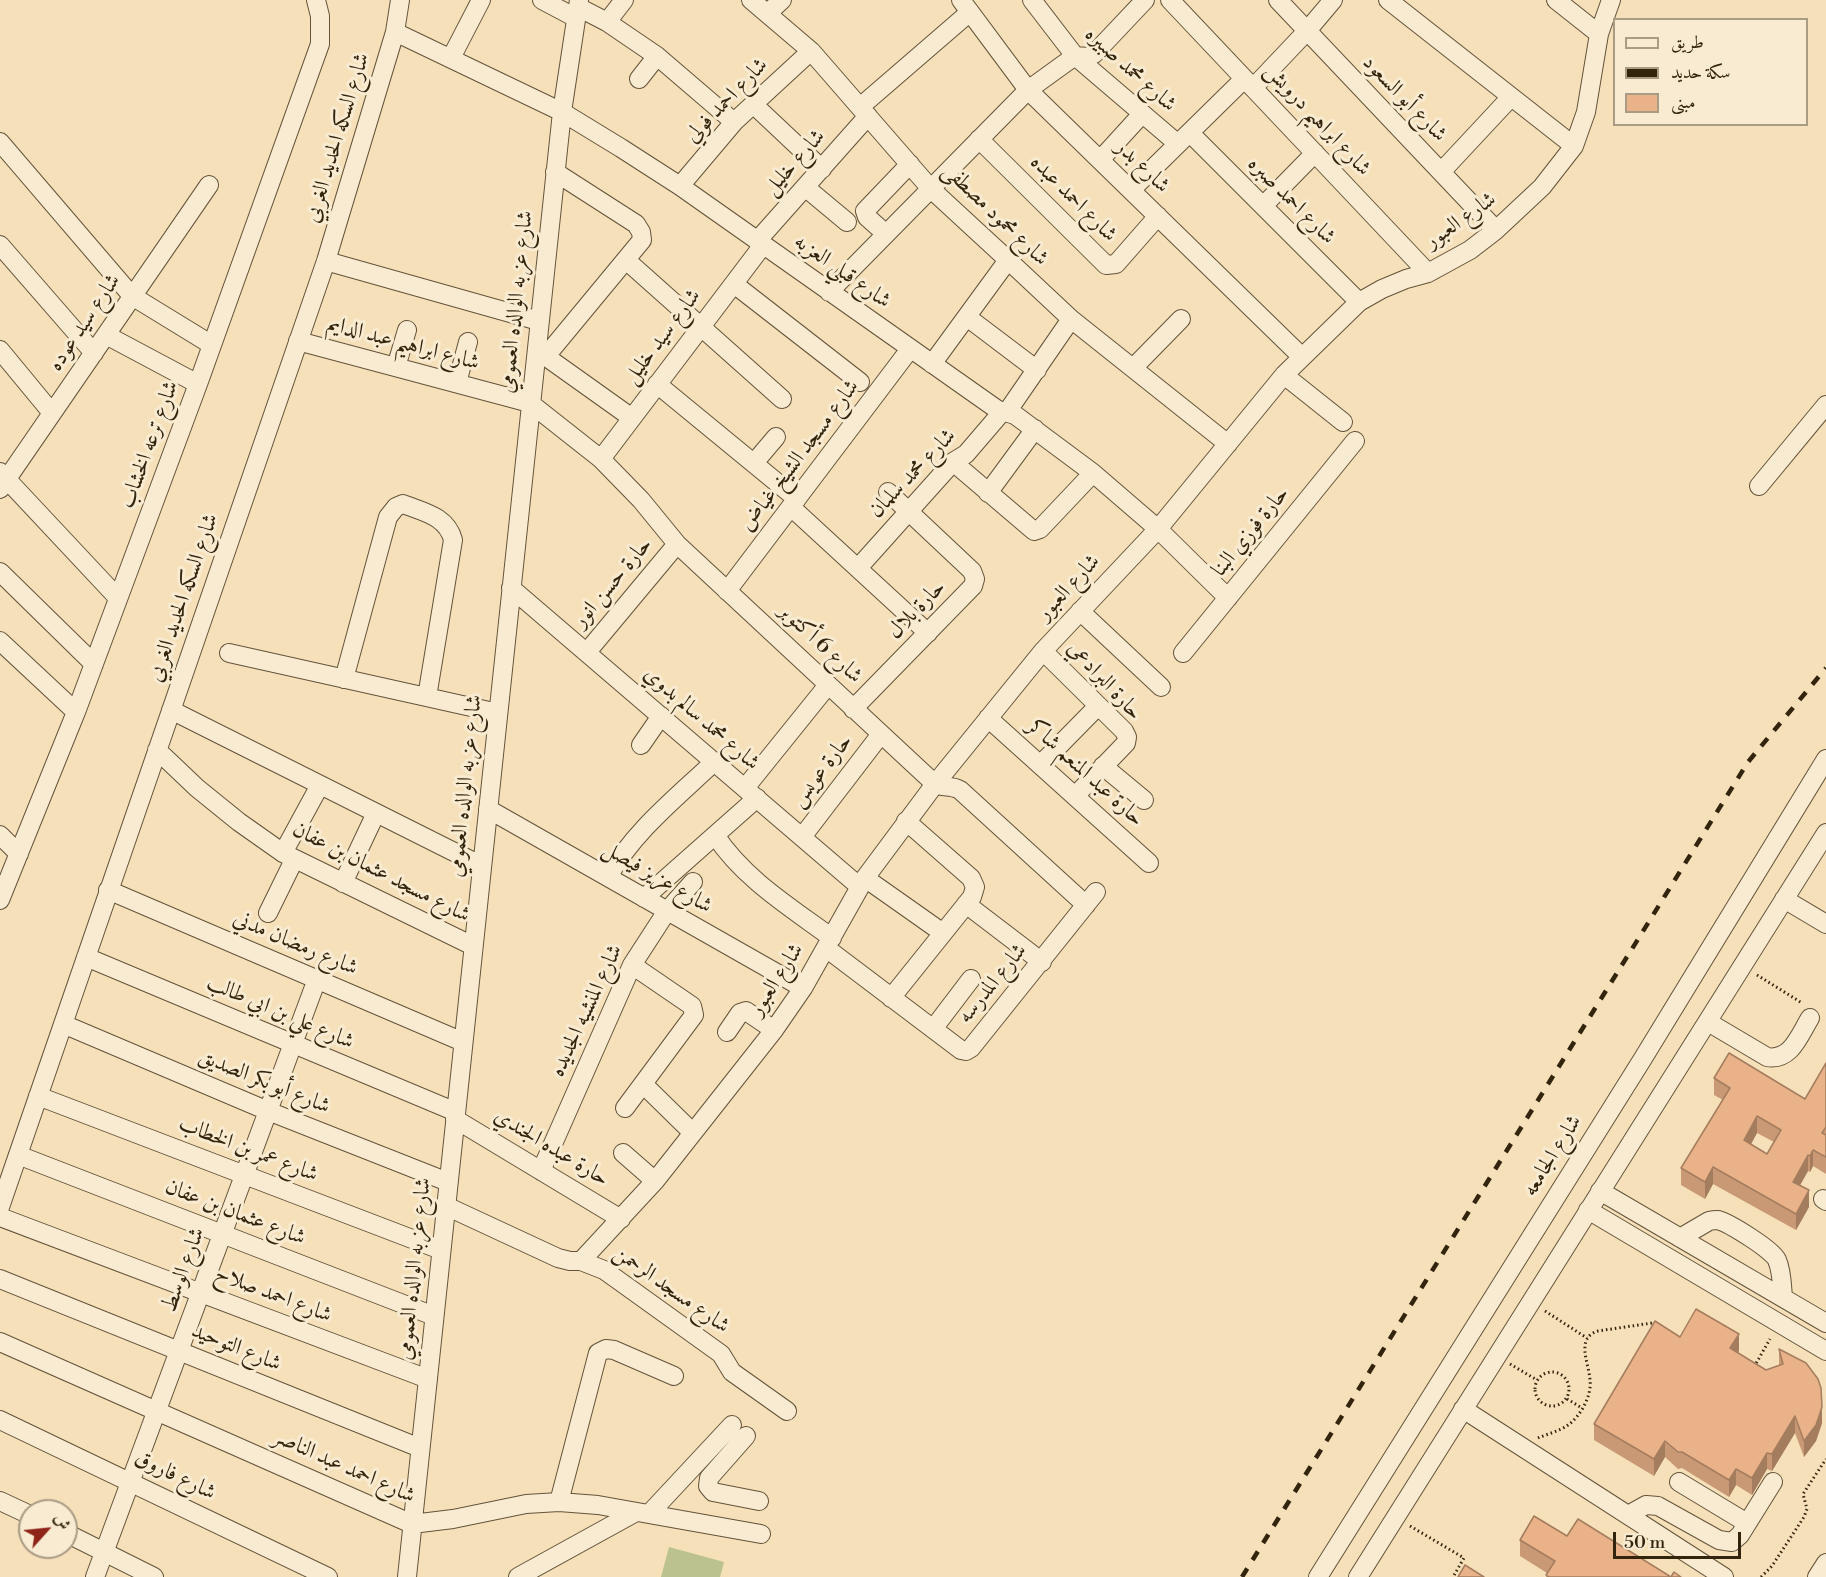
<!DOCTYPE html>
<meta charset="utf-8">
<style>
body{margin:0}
#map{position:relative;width:1826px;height:1577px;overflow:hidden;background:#f5e0b9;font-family:"Libre Bodoni",Amiri,serif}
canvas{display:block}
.legend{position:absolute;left:1613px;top:18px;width:195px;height:108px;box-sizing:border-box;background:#f8ebd2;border:2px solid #a99b84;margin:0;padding:8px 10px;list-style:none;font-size:18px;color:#33240e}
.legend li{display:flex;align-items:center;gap:12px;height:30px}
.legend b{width:30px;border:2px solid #a99b84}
.north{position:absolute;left:18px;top:1499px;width:60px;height:60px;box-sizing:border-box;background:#f8ebd2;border:2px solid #a99b84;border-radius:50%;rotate:63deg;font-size:16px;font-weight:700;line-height:24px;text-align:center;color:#33240e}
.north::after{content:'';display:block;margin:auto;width:21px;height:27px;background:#8f2418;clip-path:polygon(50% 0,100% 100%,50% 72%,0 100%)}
.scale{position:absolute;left:1613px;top:1532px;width:128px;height:27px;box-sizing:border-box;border:3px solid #33240e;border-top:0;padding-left:8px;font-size:18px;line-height:21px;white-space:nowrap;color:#33240e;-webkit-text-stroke:4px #f8ebd2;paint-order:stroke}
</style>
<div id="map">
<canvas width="1826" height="1577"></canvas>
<ul class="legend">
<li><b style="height:8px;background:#f8ebd2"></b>طريق</li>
<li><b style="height:8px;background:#33240e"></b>سكة حديد</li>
<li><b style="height:16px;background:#eab288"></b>مبنى</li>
</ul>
<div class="north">ش</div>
<div class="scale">50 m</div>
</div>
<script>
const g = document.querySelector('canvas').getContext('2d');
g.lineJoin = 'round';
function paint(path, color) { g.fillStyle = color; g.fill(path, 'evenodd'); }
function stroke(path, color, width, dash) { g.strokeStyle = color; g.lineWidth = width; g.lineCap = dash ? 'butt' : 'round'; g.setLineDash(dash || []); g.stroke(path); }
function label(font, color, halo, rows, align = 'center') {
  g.font = font + ' "Libre Bodoni",Amiri,serif'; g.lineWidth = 6; g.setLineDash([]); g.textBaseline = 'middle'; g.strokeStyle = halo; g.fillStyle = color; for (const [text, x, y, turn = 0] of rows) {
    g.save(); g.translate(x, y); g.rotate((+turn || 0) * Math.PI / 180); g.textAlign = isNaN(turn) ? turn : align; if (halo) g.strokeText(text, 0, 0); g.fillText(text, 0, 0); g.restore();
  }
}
paint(new Path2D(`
 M669,1547L724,1562L720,1577H661Z`), '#bcc28f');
const minor = new Path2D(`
 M542,0L576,18
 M751,0L811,51L931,189L1008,260L1071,319L1228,444
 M961,0L1028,90L1302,357
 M1032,0L1075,56L1178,144
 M1170,0L1428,273
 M1278,0L1496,230
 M1388,0L1574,146
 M1556,0L1599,34
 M578,7L607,22L657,56L734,122
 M768,13L782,0
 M607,22L624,0
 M395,32L562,112L621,148L680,186L998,410L1015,415L1093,473L1158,529L1228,598
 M451,58L481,0
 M639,79L657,56
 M1253,88L1306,32L1333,0
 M753,104L822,169
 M860,107L970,12
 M1190,133L1359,302
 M979,139L1106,265L1116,264L1158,216
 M0,142L132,296L212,345
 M1100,160L1142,114
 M1441,172L1511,97
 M680,186L734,122L811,51
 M805,187L847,222
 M1131,190L1244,79
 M1263,206L1315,153
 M886,234L867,217L865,211L910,164
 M757,241L868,116
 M0,245L94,353
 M626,260L782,399
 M326,261L539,321
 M734,284L860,382
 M829,292L1028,90L1075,56L1088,57L1094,54L1145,0
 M967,317L1037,370
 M106,335L198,384
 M298,341L530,403L601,459L641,500L677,544L935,784C944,788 951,785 960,790L1086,905
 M0,350L52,413
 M538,351L632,418
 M546,356L642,240L641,232L636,224L555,172
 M932,364L1008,260
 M396,367L407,330
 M1133,368L1181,319
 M1284,375L1343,422
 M457,383L468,342
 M657,384L797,499
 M1007,412L1071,319
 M601,459L763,245
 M953,462L1034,531L1040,529L1093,473
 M754,463L776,437
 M0,472L118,598
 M1759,486L1826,405
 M0,489L209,185
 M988,493L1035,429
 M791,507L928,633
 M858,568L953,462L966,454L1002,412
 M0,572L94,664
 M511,588L860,887
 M727,591L910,349
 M1080,611L1161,687
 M0,641L76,712
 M1043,651L1124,731L1127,737L1126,743L1075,796
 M587,652L677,544
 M229,653L498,713
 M1183,653L1355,441
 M344,679L388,517L396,507L403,504C423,512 447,516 453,540L427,697
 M853,709L973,586L975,579L972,571L888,492
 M171,710L482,866
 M988,718L1149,863
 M641,745L661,716
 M157,750L197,788L239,822L283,853L473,946
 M1040,765L1098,706
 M1103,766L1144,800
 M745,788L828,685
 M488,809L803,988
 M0,835L19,854
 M715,835C744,879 790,907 832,938
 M802,837L881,734
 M283,853L320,785
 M608,877C634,831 676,798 714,762
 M865,878L943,933
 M343,883L376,813
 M108,890L463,1042
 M644,898L757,798
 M1784,899L1826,924
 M0,900L76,712L198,384L320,44V16L316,0
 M966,904L1042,962
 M268,913L294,860
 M826,948L961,1050L966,1051L971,1048L1096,892
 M86,957L456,1112
 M891,998L972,897L975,887L971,878L906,821
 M1708,1022L1767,1057C1791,1061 1799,1036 1810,1018
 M63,1024L268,1111L448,1182
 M933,1029L971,979
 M727,1032L740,1013L746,1011L774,1030
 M643,1084L693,1133
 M38,1096L441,1250
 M625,1108L694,1015L692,1006L632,965
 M455,1119L621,1219
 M623,1153L655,1181
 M18,1155L434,1316
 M541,1171L632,965L667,911L693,882
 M1600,1191L1826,1323
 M1823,1199L1826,1201
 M446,1206L558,1258L570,1261H581L604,1270L721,1354L732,1372L787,1411
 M0,1207L326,261L395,32L400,0
 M1588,1210L1826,1351
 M0,1217L428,1379
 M1680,1238L1709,1221C1713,1220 1714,1220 1718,1220C1729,1223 1773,1250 1777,1260C1782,1271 1782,1286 1783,1298
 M581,1261L655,1181L774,1030L803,988L865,878L935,784L1043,651L1158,529L1284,375L1359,302L1382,289L1406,279L1428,273L1470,250L1496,230L1542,187L1574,146L1586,112L1599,34L1611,0
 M0,1279L420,1448
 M0,1342L412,1524L453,1519L526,1504L559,1502L598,1505L761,1534
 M1463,1409L1724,1577
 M0,1420L328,1577
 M746,1436L709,1478L708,1486L713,1492L759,1501
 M1679,1482L1747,1523
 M0,1501L30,1515
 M559,1502L598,1353L606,1349L614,1350L674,1376
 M649,1514L732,1425
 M1628,1515L1646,1505L1658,1506L1719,1540L1732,1542L1740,1535L1773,1482
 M66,1533L154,1577
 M95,1577L317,979
 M407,1577L562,112L579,0
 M518,1577L636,1512
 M1318,1577L1642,1060L1826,759
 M1358,1577L1826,833
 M1817,1577L1826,1563`);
stroke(minor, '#645339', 20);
stroke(new Path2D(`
 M1757,975L1802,1003
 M1545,1311L1587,1338
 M1510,1364L1537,1380
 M1754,1367L1770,1339
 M1535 1389a17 17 0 1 1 34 0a17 17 0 1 1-34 0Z
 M1567,1399L1582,1408
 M1538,1438C1547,1434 1560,1431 1568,1425C1581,1416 1592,1395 1590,1380C1589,1363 1575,1338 1598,1331L1652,1323
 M1410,1526L1464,1558L1453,1577
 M1761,1577L1772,1566L1804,1517L1807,1509L1803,1494L1826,1459`), '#33240e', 3, [1.5, 3]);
stroke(minor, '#f8ebd2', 18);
stroke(new Path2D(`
 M1242,1577L1748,762L1826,668`), '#33240e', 4.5, [10, 10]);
paint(new Path2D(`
 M1826,1063V1174L1813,1166L1810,1172L1808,1171L1800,1185L1809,1207L1796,1230L1713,1184L1705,1199L1681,1185V1168L1723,1100L1714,1095V1078L1805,1099ZM1757,1133L1774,1142L1767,1154L1751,1144Z
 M1779,1349L1822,1423L1816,1441L1804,1457L1795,1433L1772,1471L1767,1469L1752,1495L1736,1485L1729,1497L1682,1468L1678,1469L1665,1457L1654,1476L1594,1440V1424L1739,1351L1737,1353L1766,1370L1779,1366Z
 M1567,1536L1671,1577H1681H1546L1547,1573L1520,1556V1540Z`), '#c99975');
paint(new Path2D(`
 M1757,1116V1133L1744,1157V1140Z
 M1813,1150V1166L1810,1172V1156Z
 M1808,1155V1171L1793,1198V1182Z
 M1713,1167V1184L1705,1199V1182Z
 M1809,1190V1207L1796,1230V1214Z
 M1739,1334V1351L1730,1365V1348Z
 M1822,1407V1423L1816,1441L1804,1457V1441Z
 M1795,1416V1433L1772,1471V1454Z
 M1665,1441V1457L1654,1476V1459Z
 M1767,1453V1469L1752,1495V1478Z
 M1736,1469V1485L1729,1497V1480Z`), '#a47d5f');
const building = new Path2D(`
 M1729,1053L1805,1099L1826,1063V1127L1822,1133L1826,1135V1157L1813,1150L1810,1156L1808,1155L1793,1182L1809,1190L1796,1214L1713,1167L1705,1182L1681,1168L1730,1088L1714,1078ZM1757,1116L1781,1130L1767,1154L1744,1140Z
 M1696,1309L1739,1334L1730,1348L1766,1370L1783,1364L1779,1349L1806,1363L1818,1379L1821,1388L1822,1407L1816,1425L1804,1441L1795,1416L1772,1454L1767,1453L1752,1478L1736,1469L1729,1480L1682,1452H1678L1665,1441L1654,1459L1594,1424L1655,1321L1680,1337Z
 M1534,1516L1567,1536L1578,1519L1671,1577L1674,1572L1681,1577H1549L1546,1575L1555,1561L1520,1540Z
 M1465,1565L1484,1577H1458Z`);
paint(building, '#eab288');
stroke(building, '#a47d5f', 1.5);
label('22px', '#33240e', '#f8ebd2', [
 ["شارع محمد صبيره",1130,70,42],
 ["شارع أبو السعود",1404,99,46],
 ["شارع احمد فولي",727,101,-46],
 ["شارع ابراهيم درويش",1317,120,47],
 ["شارع السكه الحديد الغربي",338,138,-73],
 ["شارع خليل",795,163,-48],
 ["شارع بدر",1142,167,44],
 ["شارع احمد عبده",1073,199,45],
 ["شارع احمد صبره",1291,201,45],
 ["شارع محمود مصطفى",995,215,44],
 ["شارع العبور",1461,221,-35],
 ["شارع قبلي العزبه",842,272,35],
 ["شارع عزبه الوالده العمومي",517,302,-84],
 ["شارع سيد عوده",85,323,-56],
 ["شارع سيد خليل",663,337,-53],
 ["شارع ابراهيم عبد الدايم",403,344,15],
 ["شارع ترعه الخشاب",150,445,-70],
 ["شارع مسجد الشيخ غياض",800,456,-53],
 ["شارع محمد سلمان",913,474,-46],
 ["حارة فوزي البنا",1251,532,-51],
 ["حارة حسن انور",613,583,-50],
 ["شارع العبور",1069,588,-47],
 ["شارع السكه الحديد الغربي",184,598,-71],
 ["حارة بلال",917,610,-46],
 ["شارع 6 أكتوبر",820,644,43],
 ["حارة البرادعي",1104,681,47],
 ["شارع محمد سالم بدوي",701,719,41],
 ["حارة عويس",822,771,-52],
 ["حارة عبد المنعم شاكر",1085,773,42],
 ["شارع عزبه الوالده العمومي",466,786,-84],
 ["شارع مسجد عثمان بن عفان",381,873,27],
 ["شارع عزيز فيصل",657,878,30],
 ["شارع رمضان مدني",295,944,23],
 ["شارع العبور",777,980,-57],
 ["شارع المدرسه",993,984,-51],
 ["شارع المنشيه الجديده",587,1011,-65],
 ["شارع علي بن ابي طالب",280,1013,23],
 ["شارع أبو بكر الصديق",264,1082,22],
 ["حارة عبده الجندي",551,1148,31],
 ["شارع عمر بن الخطاب",248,1150,21],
 ["شارع الجامعه",1553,1156,-58],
 ["شارع عثمان بن عفان",235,1213,21],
 ["شارع عزبه الوالده العمومي",415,1269,-84],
 ["شارع الوسط",184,1270,-70],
 ["شارع مسجد الرحمن",671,1290,35],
 ["شارع احمد صلاح",273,1295,21],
 ["شارع التوحيد",236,1348,22],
 ["شارع احمد عبد الناصر",344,1467,24],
 ["شارع فاروق",175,1476,26]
]);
</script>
